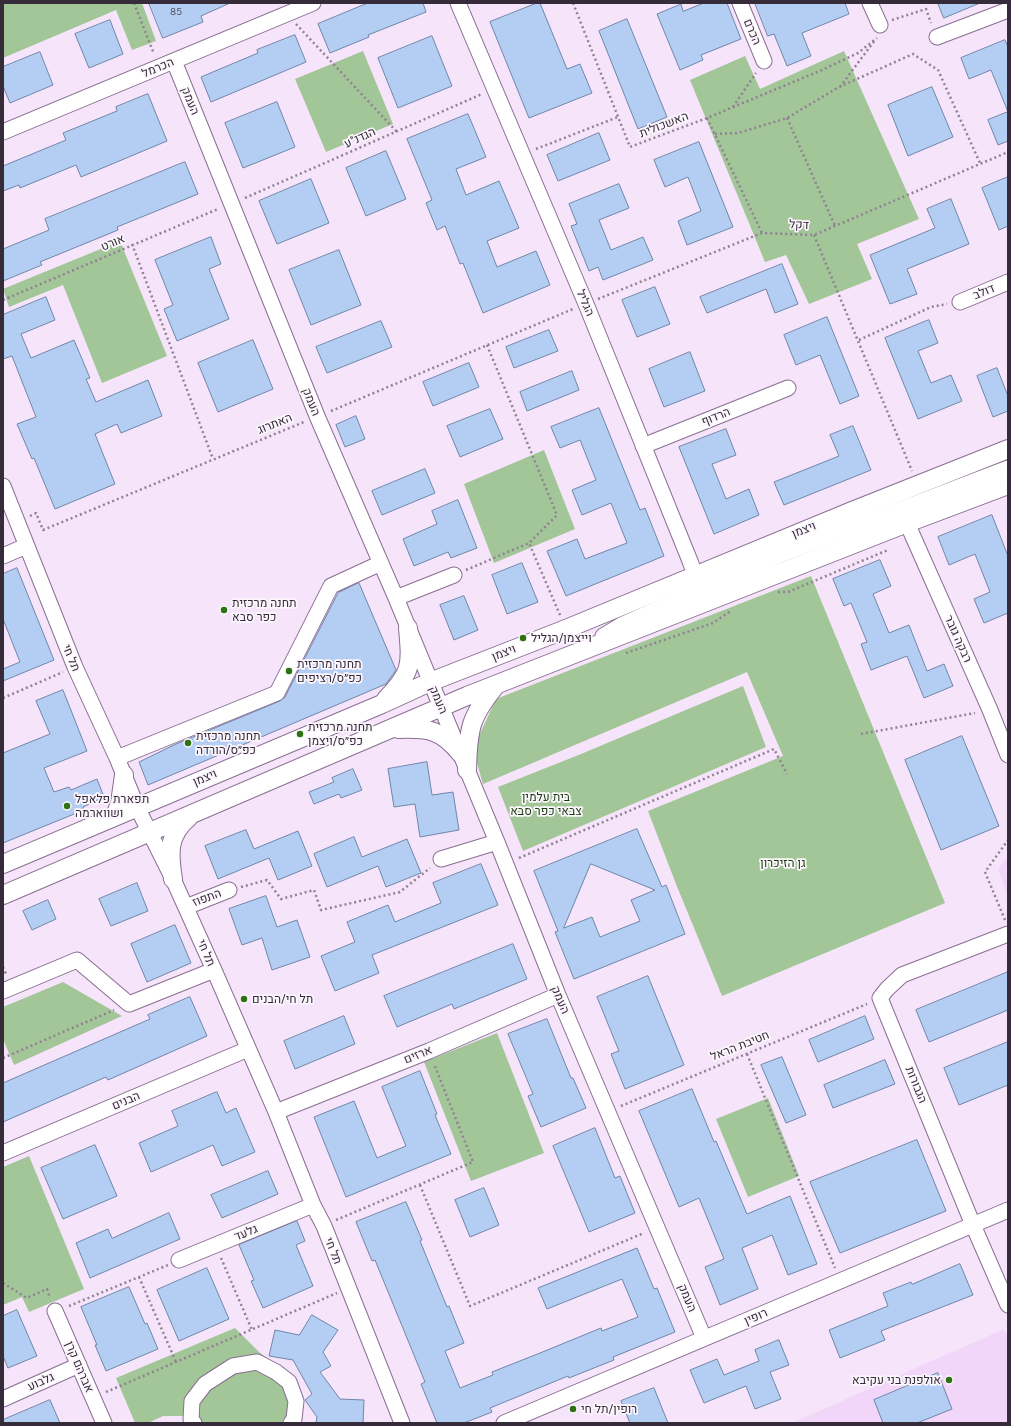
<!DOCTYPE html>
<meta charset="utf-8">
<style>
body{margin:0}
#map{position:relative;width:1011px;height:1426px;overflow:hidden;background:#f6e4fb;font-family:Figtree,sans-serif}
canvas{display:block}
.frame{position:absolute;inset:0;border:4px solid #362b39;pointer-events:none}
</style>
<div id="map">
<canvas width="1011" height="1426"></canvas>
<div class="frame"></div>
</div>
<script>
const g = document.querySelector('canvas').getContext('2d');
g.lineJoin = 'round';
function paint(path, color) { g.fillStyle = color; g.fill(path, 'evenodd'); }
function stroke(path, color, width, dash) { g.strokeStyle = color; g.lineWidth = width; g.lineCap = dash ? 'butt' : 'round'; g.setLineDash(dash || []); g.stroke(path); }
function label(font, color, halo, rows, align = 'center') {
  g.font = font + ' Figtree,Heebo,sans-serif'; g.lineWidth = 3.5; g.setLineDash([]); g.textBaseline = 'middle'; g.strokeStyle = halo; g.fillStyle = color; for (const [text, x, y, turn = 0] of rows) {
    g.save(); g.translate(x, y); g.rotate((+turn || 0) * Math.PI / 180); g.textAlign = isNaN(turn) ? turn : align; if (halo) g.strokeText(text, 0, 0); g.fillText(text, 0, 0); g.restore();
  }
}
paint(new Path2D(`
 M1008,856V898L998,869Z
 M1004,1329L1008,1337V1423H792Z`), '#f2d6fa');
paint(new Path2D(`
 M3,3H142L156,41L132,50L116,10L3,58Z
 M363,51L393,124L326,152L295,79Z
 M844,51L919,219L857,244L872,279L809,304L786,255L765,262L690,80L745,56L760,89Z
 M120,241L167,356L102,383L63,285L9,307L3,289Z
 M544,450L575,529L494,563L464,484Z
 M811,576L945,903L722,996L676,884L648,811L783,756L747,672L483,784L473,749L496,699Z
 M743,686L766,747L523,851L498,787L581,754Z
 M63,982L122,1016L14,1065L3,1039V1007Z
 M497,1033L544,1153L471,1181L424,1062Z
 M768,1098L799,1176L748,1197L716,1119Z
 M29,1156L84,1289L29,1312L22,1297L3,1305V1167Z
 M235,1328L259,1352L292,1377L303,1403L301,1419L298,1423H188L184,1416H163L148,1423H135L116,1378Z`), '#a2c697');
const building = new Path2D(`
 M149,3H230L201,16L203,22L163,38Z
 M368,3H423L426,12L368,35L369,37L330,53L318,24Z
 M537,3H540L567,69L580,64L592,93L529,118L490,22Z
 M704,3H727L741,39L701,55L703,60L680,70L657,14L681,4L683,11Z
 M755,3H845L849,14L802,33L811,56L787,66L774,34L768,36Z
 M938,3H980L944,18Z
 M627,19L667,117L638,129L599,31Z
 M110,20L123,54L89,68L75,34Z
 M295,35L306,62L211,102L201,77L258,53L257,50Z
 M432,36L452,86L398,108L378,58Z
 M1005,40L1008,47V112L991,70L969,79L961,58Z
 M40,52L53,85L10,103L3,86V67Z
 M932,87L953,137L908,156L888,105Z
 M148,94L167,141L81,177L76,165L20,188L19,185L3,191V166L66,140L63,133L117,111L116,107Z
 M277,102L295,147L243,168L225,123Z
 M1008,112V141L998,145L988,120Z
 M468,114L486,157L456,169L466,195L499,181L519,228L487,241L497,267L536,251L550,285L483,313L463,263L460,264L445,226L437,230L426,203L432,200L407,139Z
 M599,133L610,160L558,181L547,155Z
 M699,142L733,227L687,245L678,221L701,211L688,177L665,187L654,160Z
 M386,151L406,199L366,216L346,168Z
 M185,162L198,194L117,227L118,230L40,262L42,265L3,281V249L49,230L45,219Z
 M1008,177V226L999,230L982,188Z
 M311,179L329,223L277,244L259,201Z
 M619,184L629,208L599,220L611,250L643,237L653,260L603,280L598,267L589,271L571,226L577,224L569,204Z
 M951,199L969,244L907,269L917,294L890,304L870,255L935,228L927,209Z
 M211,237L221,264L209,269L229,319L177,341L164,309L173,305L155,260Z
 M339,250L361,305L311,325L289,270Z
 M782,264L798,304L775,313L766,289L707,313L700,297Z
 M655,287L670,324L637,337L622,300Z
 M46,297L55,320L21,334L31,358L74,340L90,378L86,379L96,402L148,380L162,416L121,433L117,424L95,434L115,484L55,509L34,458L32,459L17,424L36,417L12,356L3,359V315Z
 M827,317L859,396L840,404L820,355L796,365L784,335Z
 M929,320L938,343L918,351L931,383L951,375L962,401L918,419L885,338Z
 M381,321L392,347L327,373L316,347Z
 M549,330L558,351L514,368L506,347Z
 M253,340L273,389L218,412L198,363Z
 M690,352L705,391L664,407L649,369Z
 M469,363L479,387L433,406L423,382Z
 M997,368L1008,396V411L993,417L977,376Z
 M572,371L579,390L527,411L520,392Z
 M599,408L640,510L645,508L664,556L566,596L547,551L577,539L585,559L627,543L611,503L582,515L572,490L596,480L580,440L560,448L551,427Z
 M490,409L503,439L460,457L447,426Z
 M356,416L365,439L345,447L336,425Z
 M853,426L871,470L784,505L774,482L839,456L830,435Z
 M726,429L736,455L712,464L726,499L749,489L759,515L714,534L679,447Z
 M425,469L435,493L382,515L372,491Z
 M458,500L477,548L451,558L448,552L414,566L403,539L437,524L432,511Z
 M992,515L1008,556V613L984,623L974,599L990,592L975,554L949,565L938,537Z
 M880,560L891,586L873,594L889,633L909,625L927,671L944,664L953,686L924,698L907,656L871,670L861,644L867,642L851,603L844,606L833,579Z
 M522,563L538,602L507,614L492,575Z
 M17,568L54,660L3,681V669L20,662L3,619V574Z
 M359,583L396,670L386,684L148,785L139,762L176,744L280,701L285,697L338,593Z
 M464,596L478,630L454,640L440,605Z
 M63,690L87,751L44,768L54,792L69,787L71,790L97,779L104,797L83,807L84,810L3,843V753L50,734L36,701Z
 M962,736L999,826L941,850L905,760Z
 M427,762L432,795L453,792L459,830L420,837L415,804L394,807L388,769Z
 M353,769L362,790L341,798L339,794L314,804L309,792L334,782L332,778Z
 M637,829L662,887L666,885L685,934L574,979L555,932L558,931L534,871ZM591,864L655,890L631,900L640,921L600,937L592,917L564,928Z
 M246,830L254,849L298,831L312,866L278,880L269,858L218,879L205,846Z
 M354,837L362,857L407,839L421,873L386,887L378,866L327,887L314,854Z
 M481,864L498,905L372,955L379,973L335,991L321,956L355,942L347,922L388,905L395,922L441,903L433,883Z
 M137,883L148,911L111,926L99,899Z
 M266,896L277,927L297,920L310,957L272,970L262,938L242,945L229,909Z
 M48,900L56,919L32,930L23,911Z
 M175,925L191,963L147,982L131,944Z
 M513,944L527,979L454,1009L452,1004L397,1027L384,996Z
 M1008,972V1010L929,1042L916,1010Z
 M648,976L684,1065L625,1089L611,1054L619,1051L597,997Z
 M190,997L207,1036L108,1080L106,1077L3,1122V1083L150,1019L148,1015Z
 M344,1016L355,1044L295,1069L284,1041Z
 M865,1016L874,1039L818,1062L809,1040Z
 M547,1019L571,1078H573L586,1108L541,1127L528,1096L533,1094L508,1034Z
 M1008,1042V1085L959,1105L944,1068Z
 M782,1057L806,1115L786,1123L761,1065Z
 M885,1060L895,1084L833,1108L824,1085Z
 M420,1071L437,1114L435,1115L451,1154L346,1197L314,1117L354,1101L377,1158L406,1146L382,1087Z
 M692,1089L714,1142L716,1141L747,1214L790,1196L817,1264L788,1275L772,1235L742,1248L758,1289L720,1305L705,1267L724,1259L699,1198L679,1207L639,1111Z
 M217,1092L226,1113L236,1108L255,1152L222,1166L213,1145L151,1172L139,1143L178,1126L172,1111Z
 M595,1128L615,1178L620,1176L635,1213L589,1232L553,1146Z
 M917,1140L946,1211L840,1253L810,1182Z
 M95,1145L117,1196L63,1219L41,1168Z
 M268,1171L278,1194L222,1218L211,1195Z
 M484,1188L499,1225L470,1237L455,1200Z
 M406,1202L422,1240L420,1241L447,1307L449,1306L464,1343L445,1351L460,1388L493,1375L492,1372L540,1353L601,1328L602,1331L638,1317L622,1279L547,1309L538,1288L637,1248L654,1289L657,1288L675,1332L613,1357L614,1360L569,1378L568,1376L490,1408L492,1412L464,1423H437L421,1384L425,1382L375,1260L372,1261L356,1222Z
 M169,1213L180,1239L90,1278L76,1243L108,1229L112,1238Z
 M297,1221L305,1241L296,1245L313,1286L263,1308L251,1281L254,1280L239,1245Z
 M960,1264L973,1295L881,1331L885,1340L840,1358L829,1330L888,1306L883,1293L911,1282L912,1284Z
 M207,1268L229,1319L179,1341L157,1290Z
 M129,1287L145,1324L147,1323L158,1349L106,1371L95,1345H97L81,1307Z
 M17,1310L37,1356L8,1368L3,1356V1316Z
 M312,1315L338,1330L323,1352L331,1366L320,1372L340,1399L364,1400L363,1423H316L317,1417L305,1400L312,1394L293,1360L269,1356L275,1330L299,1335Z
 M779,1340L789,1365L770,1372L781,1399L755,1409L746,1386L704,1403L690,1370L717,1359L724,1375L759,1361L755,1350Z
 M938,1373L952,1409L917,1423H883L874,1400Z
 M654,1388L668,1423H630L621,1401Z
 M50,1400L60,1423H3V1420Z`);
paint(building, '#b3cdf3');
stroke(building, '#6f86a9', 1);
const minor = new Path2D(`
 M458,3L586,304L690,561C696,577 699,589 697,606
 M740,3L764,61
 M870,3L880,25
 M937,37L1008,10
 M174,61L317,416L396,598L497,842L558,995L704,1338
 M3,132L313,3
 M960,302L1008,282
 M643,446L788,388
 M3,486L75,667L117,758L137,807L173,879L214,970L276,1112L313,1205L324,1226L402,1423
 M907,523L990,710L1008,755
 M3,556L26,546
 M396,598L454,575
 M603,636L623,624L650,612L783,554L1008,468
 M117,758L277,693L331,586L381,563
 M441,859L497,842
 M186,907L229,890
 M1008,934L902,975L887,989L880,998L973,1225L1008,1305
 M3,991L77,960L129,1004L214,970
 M276,1112L429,1051L558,995
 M3,1153L248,1049
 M179,1260L313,1205
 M55,1311L104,1423
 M3,1399L79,1365
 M194,1423L191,1420L192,1401L205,1384L233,1366L257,1362L276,1372L289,1382L296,1401L294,1419L291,1423
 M504,1423L1008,1210`);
const major = new Path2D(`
 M386,699C413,672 411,663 408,628
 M398,729C428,728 441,729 461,754
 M467,770C468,729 470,717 496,685
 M115,816L120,803L124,775
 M3,864L382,704L430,682L566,629L852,511L1008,449
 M173,879C169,854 167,835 189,817
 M3,895L467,696L907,523L1008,485`);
stroke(minor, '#896e91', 17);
stroke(major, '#896e91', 20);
stroke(new Path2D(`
 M134,3L154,54
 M573,3L630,147L707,118L822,70L858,53L877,38
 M892,20L926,9L931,23
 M296,24L397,132
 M840,87L875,40
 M733,107L756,73
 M707,118L762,233
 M787,118L835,226
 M715,134L738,133L787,118L839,87L913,54L938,70L980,163
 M536,149L618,117
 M245,198L482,94
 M814,235L912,471
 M132,244L213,459
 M598,299L762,233L814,235L1008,152
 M3,300L218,209
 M859,340L931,307L947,304
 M487,345L557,515L529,543L560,615
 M331,411L573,309
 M30,516L36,513L43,530L304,422
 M466,570L529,543
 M778,592H788L888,550
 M626,653L713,623L732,610
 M3,698L63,672
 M861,734L975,713
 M519,858L774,749L787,774
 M241,887L267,880L281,899L314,890L321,910L400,892L430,868
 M1005,920L985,872L1008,840
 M3,967L6,974
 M747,1054L835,1268
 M3,1058L114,1010
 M621,1106L867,1004
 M420,1185L470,1306L644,1233
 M336,1220L473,1162L434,1064
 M221,1258L252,1330
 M139,1277L176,1362
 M3,1283L27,1298L47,1289L50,1298
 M69,1306L168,1265
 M106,1392L337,1293`), '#908193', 2.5, [2, 3]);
stroke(minor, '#fff', 15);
stroke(major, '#fff', 18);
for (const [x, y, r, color] of [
 [224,610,4,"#2d7210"],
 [523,638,4,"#2d7210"],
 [289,671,4,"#2d7210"],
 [300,734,4,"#2d7210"],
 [188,743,4,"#2d7210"],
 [67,806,4,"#2d7210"],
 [244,999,4,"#2d7210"],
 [949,1380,4,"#2d7210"],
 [573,1409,4,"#2d7210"]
]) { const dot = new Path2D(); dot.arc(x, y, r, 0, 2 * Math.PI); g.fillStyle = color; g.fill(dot); stroke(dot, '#fcf6fd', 1.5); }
label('10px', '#555468', null, [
 ["85",176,12]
]);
label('12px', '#362b39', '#fcf6fd', [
 ["הכרם",752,32,67],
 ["הכרמל",158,68,-23],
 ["העמק",190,101,68],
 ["האשכולית",664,125,-21],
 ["הגדנ\"ע",360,138,-24],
 ["דקל",799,225,2],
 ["אורט",113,243,-23],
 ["דולב",984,292,-22],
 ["הגליל",585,303,67],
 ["העמק",311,402,68],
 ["הרדוף",716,417,-22],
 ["האתרוג",275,424,-22],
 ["ויצמן",804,530,-22],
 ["רבקה גובר",958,639,66],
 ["ויצמן",504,653,-22],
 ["תל חי",71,658,67],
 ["העמק",438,700,67],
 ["ויצמן",205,778,-23],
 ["התפוז",207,898,-21],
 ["תל חי",206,953,66],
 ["העמק",560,1000,67],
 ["חטיבת הראל",740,1046,-22],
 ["ארזים",418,1055,-22],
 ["הגבורות",916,1085,68],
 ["הבנים",126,1101,-23],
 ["גלעד",246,1233,-22],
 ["תל חי",333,1251,68],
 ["העמק",687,1298,67],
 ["רופין",756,1317,-23],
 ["אברהם קרן",79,1367,67],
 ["גלבוע",41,1382,-24]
]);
label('12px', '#362b39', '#fcf6fd', [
 ["תחנה מרכזית",232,603],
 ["כפר סבא",232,617],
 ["וייצמן/הגליל",531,638],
 ["תחנה מרכזית",297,664],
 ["כפ״ס/רציפים",297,678],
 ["תחנה מרכזית",308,727],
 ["כפ״ס/ויצמן",308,741],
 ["תחנה מרכזית",196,736],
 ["כפ״ס/הורדה",196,750],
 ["תפארת פלאפל",75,799],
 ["ושווארמה",75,813],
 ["תל חי/הבנים",252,999],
 ["אולפנת בני עקיבא",941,1380,"right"],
 ["רופין/תל חי",581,1409]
], 'left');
label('12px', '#1b3c11', '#fcf6fd', [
 ["בית עלמין",546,797],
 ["צבאי כפר סבא",546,811],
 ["גן הזיכרון",783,863]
]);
</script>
